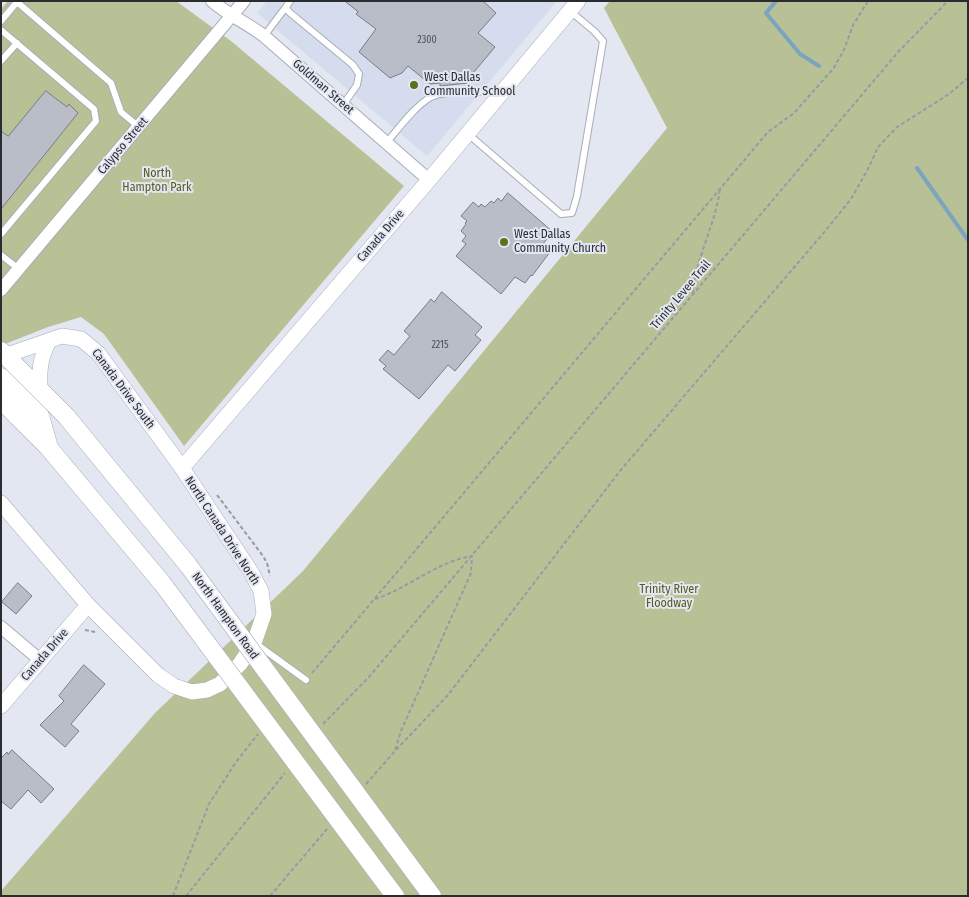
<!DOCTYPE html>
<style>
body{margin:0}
#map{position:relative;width:969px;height:897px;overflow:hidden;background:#e2e7f2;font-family:"Fira Sans Condensed",sans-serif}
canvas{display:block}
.frame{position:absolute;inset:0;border:2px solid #2a2c30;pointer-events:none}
</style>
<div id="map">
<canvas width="969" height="897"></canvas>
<div class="frame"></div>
</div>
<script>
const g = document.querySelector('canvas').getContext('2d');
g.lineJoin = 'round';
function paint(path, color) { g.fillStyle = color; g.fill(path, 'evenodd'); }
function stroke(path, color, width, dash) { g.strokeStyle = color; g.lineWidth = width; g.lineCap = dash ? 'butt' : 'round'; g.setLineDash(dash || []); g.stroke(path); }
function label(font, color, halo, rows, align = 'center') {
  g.font = font + ' "Fira Sans Condensed",sans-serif'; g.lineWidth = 4; g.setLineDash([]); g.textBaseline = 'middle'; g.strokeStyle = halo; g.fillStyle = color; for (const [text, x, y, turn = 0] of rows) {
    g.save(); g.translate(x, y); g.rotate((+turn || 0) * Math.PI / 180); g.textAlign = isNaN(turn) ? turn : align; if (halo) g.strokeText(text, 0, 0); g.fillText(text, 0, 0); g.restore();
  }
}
paint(new Path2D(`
 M267,1H557L427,156L257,13Z`), '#d5dced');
paint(new Path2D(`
 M8,1H176L231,41L404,186L184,446L104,334L81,317L48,327L5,344L1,341V9Z
 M610,1H968V896H1V891L155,713L303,571L667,128L604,8Z`), '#b8c196');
stroke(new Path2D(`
 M776,1L766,13L800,54L819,66
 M917,168L968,240`), '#7ba4be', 4);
const building = new Path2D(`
 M345,1H483L496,13L478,33L495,47L468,79V83L440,86V83L430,84L408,66L402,73L390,78L359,52L376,29L356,14L358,12Z
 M46,91L67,107L69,104L78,113L1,209V131L8,136Z
 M508,193L553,232L542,245L550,252L532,276L531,275L525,283L515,277L501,294L456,256L466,244L462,241L466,236L461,231L466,224L465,223L467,221L461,216L473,202L479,207L481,204L485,207L491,201L494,203L498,198L501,201Z
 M442,292L482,327L475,335L481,340L455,371L448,365L419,399L383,369L386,366L379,360L388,350L394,355L410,336L404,331L431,299L434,302Z
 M18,583L32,596L16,614L2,602Z
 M84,665L105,684L71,724L79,731L65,747L40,725L64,701L59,696Z
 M12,750L54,789L41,803L28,790L11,809L1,801V758L7,752L8,754Z`);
paint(building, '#b9bdc8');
stroke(building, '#777c85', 1);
const service = new Path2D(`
 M290,1L286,7L289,12L353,65L359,74L357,85L343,105
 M1,21L17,2L111,83L121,112L139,127
 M1,30L94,109L96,121L1,234
 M264,36L286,7
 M1,61L17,43
 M468,134L561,214L572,213L577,196L603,41L594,31L570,11
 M387,142C399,128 415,106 431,97C443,91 487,90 500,94
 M1,255L19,269
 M255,643L306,680`);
const minor = new Path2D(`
 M212,1C228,15 247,23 264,36L429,180
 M1,290L244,1
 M1,627L40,660`);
const tertiary = new Path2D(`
 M40,390C39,371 40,358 49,341
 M182,468L429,180L578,1
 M1,503L88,605L158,675L174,686L192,692L207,690L220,684L240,664L254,643L264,614L261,591L251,572L182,468L98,353L81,339L62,336L7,355
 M1,706L88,605`);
const secondary = new Path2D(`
 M1,351L66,416L188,565
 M1,377L40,416L48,444
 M1,400L48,447L162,583`);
stroke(service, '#a8adb7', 8);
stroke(minor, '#a8adb7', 14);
stroke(tertiary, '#a8adb7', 16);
stroke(secondary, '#a8adb7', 19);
stroke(new Path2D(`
 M693,294C695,258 716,225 720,188
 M217,495L263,556L267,563L270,576
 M375,599C409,588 436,562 472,556L471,573L401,731L395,750
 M85,630L95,632
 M312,673L768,132L794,113L833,69L844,50L853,25L868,1
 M323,724L368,678L899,51L948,1
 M366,784L395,751L448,695L620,471L826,230L851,199L868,169L878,147L897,127L949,94L968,78
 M173,896L209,804L236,762L258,734
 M186,896L285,773
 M270,896L327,829`), '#979aa2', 2, [4, 2.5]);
stroke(service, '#fff', 6);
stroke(minor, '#fff', 12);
stroke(tertiary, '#fff', 15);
stroke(secondary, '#fff', 18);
const secondaryBridge = new Path2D(`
 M188,565L432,896
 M162,583L395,896`);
stroke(secondaryBridge, '#a8adb7', 19, []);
stroke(secondaryBridge, '#fff', 18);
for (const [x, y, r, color] of [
 [414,85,5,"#5e701e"],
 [504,242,5,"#5e701e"]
]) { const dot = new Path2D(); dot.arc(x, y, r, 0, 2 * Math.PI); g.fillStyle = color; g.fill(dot); stroke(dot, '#e2e7f2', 2); }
label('10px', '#4e5056', null, [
 ["2300",427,40],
 ["2215",440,345]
]);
label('12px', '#2a2c30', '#e2e7f2', [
 ["West Dallas",424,78],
 ["Community School",424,92],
 ["West Dallas",514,235],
 ["Community Church",514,249]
], 'left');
label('12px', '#2a2c30', '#e2e7f2', [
 ["Goldman Street",323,87,41],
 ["Calypso Street",123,146,-50],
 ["Canada Drive",381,236,-49],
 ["Trinity Levee Trail",681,295,-50],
 ["Canada Drive South",123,389,53],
 ["North Canada Drive North",222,531,57],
 ["North Hampton Road",225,616,54],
 ["Canada Drive",45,655,-49]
]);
label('12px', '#525c1d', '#e2e7f2', [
 ["North",157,174],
 ["Hampton Park",157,188],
 ["Trinity River",669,590],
 ["Floodway",669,604]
]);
</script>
